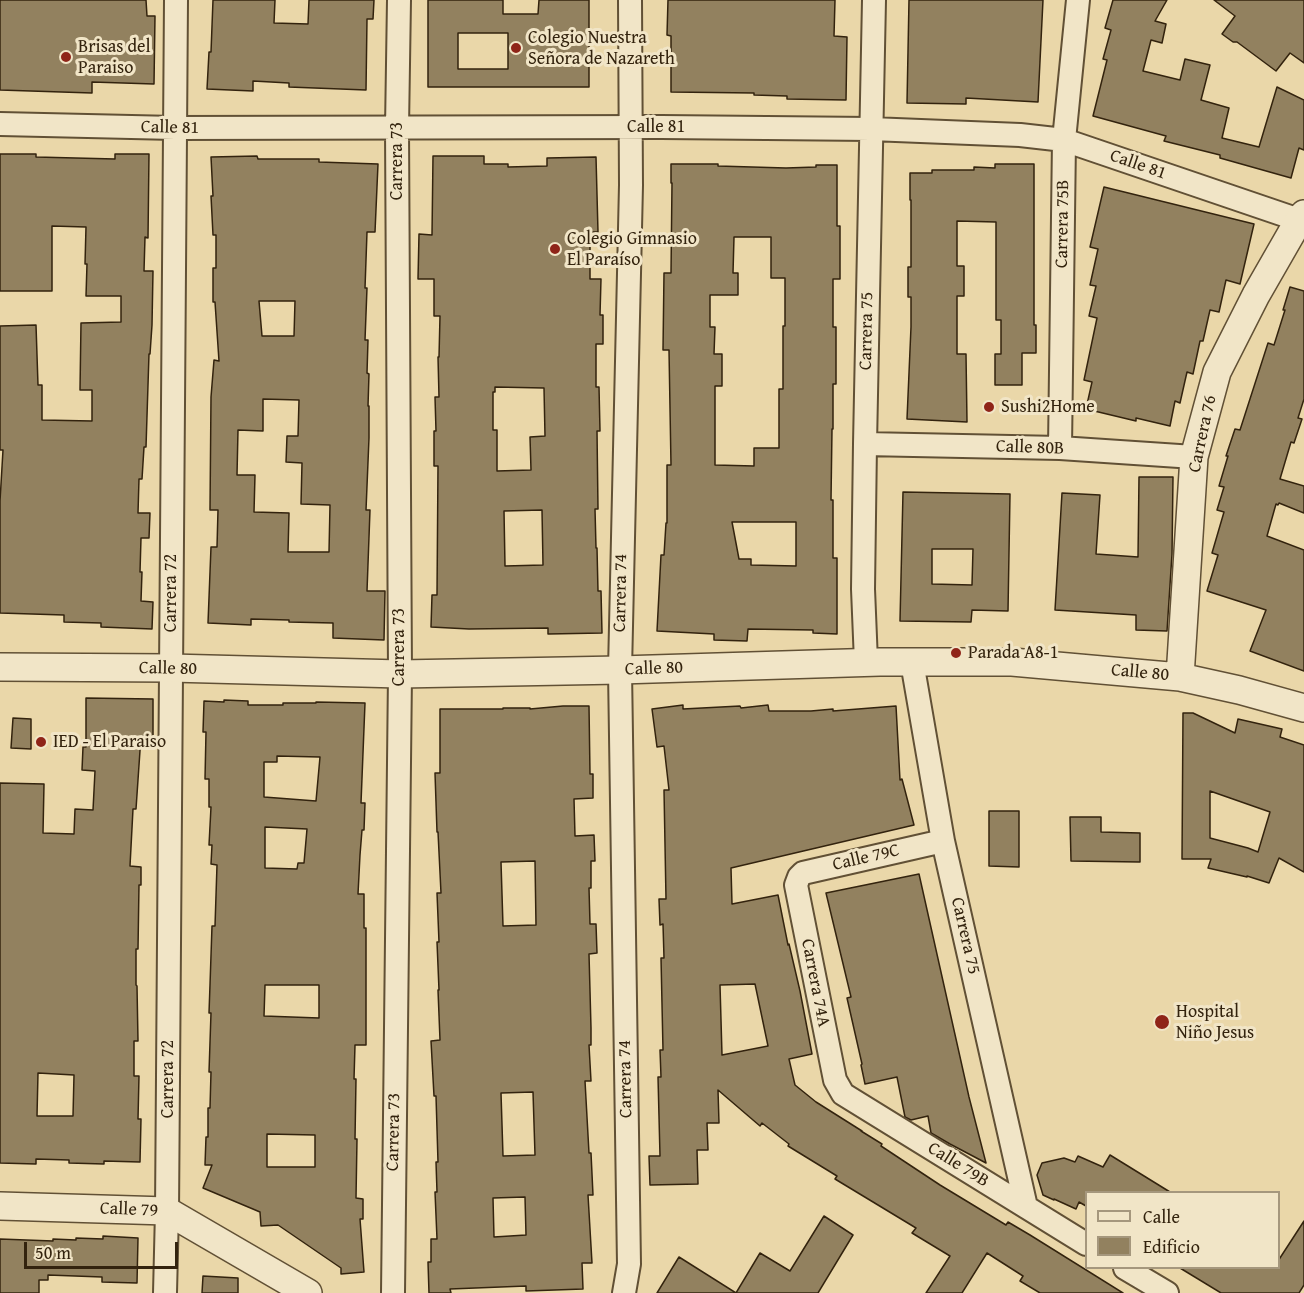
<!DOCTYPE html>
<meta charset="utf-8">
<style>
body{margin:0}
#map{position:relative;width:1304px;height:1293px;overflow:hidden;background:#ead7a9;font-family:"Gentium Book Plus",serif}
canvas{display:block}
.legend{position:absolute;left:1085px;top:1191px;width:195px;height:78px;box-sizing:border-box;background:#f1e5c7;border:2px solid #a5977d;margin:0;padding:8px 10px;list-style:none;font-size:18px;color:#33230e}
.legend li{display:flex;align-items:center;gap:12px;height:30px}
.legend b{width:30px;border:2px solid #a5977d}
.scale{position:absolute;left:24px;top:1242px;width:154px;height:27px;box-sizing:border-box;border:3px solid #33230e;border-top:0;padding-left:8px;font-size:18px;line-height:21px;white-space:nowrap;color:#33230e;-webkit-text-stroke:4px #f1e5c7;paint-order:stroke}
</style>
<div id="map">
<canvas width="1304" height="1293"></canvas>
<ul class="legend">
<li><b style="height:8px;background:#f1e5c7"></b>Calle</li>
<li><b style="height:16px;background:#92815f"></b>Edificio</li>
</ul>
<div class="scale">50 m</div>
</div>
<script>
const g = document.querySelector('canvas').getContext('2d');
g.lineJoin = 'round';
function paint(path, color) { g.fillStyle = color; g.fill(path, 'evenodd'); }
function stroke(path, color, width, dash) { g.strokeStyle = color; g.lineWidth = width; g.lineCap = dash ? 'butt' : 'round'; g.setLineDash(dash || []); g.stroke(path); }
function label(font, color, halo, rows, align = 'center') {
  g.font = font + ' "Gentium Book Plus",serif'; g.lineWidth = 6; g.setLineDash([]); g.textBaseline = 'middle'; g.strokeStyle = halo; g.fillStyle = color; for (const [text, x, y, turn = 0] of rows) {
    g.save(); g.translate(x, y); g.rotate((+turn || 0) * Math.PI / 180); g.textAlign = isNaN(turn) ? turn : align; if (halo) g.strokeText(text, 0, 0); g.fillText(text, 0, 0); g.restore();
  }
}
const building = new Path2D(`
 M0,0H146L147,16H155L154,84L92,82V93L0,90Z
 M213,0H275L274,23L308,24L309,0H374L373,19H367L366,90L289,87V83L253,81V91L207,89L209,52H211Z
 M428,0H503V14H538L539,0H589V87H428ZM458,33H508V69H458Z
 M668,0H835L834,36L847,37L846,100L787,99V96L754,95V93L671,92V36L667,35Z
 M909,0H1043L1038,102L966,98V104L907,103Z
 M1113,0H1167L1155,21L1166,24L1162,43L1151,40L1143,71L1180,80L1185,59L1210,65L1201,100L1229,108L1222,138L1259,147L1277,87L1304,100V150L1299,148L1291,178L1220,158V155L1164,141L1166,136L1093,116L1107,60L1103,59L1111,30L1105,28Z
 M1214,0H1304V63L1290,53L1276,71L1237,42H1233L1222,34L1235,16Z
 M0,154H36V157L115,159V154H149L148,238L145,237L144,271H153L152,325L150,354H149L146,447H144L142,479H139L138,513H150L149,538H141L140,572H142L141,601L153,602L152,629L101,627V623L64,622V615L0,613V501L3,450H0V326L36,325L38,385H42V420L92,421V390H80L81,323L121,322V296H86L87,264H85L86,227L52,226V291H0Z
 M257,156L258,159H319V162L378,164L375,232H367L365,288H367L365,340H368L367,373L369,374L368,406H369V438L366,510H370L367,591H385L384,640L333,638V623L289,622V620L251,619V625L208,623L211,547H217L218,510H210L211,397L214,360L219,361L215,302H213V268H216V235H213L211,196H213L211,157ZM259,301H295L294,336H262ZM263,399L299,400L298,436H287L286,462L302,463L301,504L330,505L329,552H288L289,513L254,512L255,475H237L238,430L263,431Z
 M433,156H484V164H508V167L547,166V158L596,157L598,232H590V279H601L600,315H603V344H596V387H599L600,431H597L598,509H595L596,548H597L598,591H601L602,633L548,634V628L469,629L431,627L432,595H437L438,466H434V431H436L435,397H439L438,357H439L440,316H434V279H418L419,234L432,235ZM495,387L544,388L545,436L530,437L531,470L497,471V430H493V392H495ZM542,510L543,565L505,566L504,511Z
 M671,164H718V166L786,168L816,167V165H837V226H840V279H833V327H836V384H833V429H832L831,500H833V558H837V634L813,633V630L748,629L747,641L714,640V634L657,631L661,555H664L666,523H667V465H671L669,350H663L664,273H671L672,183H671ZM734,237H771V278H785V326H783V389H779V448H754V466L715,465V386H722V354H714L715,327H710V295H738V273H733ZM732,522H796V566L751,565V559H739Z
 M995,164H1034V325H1036V353H1022V385H995V354H1001V320H996V222L957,221V266H964V296H957V354H966L967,422L907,419L911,327V297H908V267H911V200H910V173H932V170H974V167L995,168Z
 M1104,187L1254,224L1240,284L1226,280L1219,312L1210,310L1203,341H1200L1193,374L1187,372L1180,403L1175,401L1170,426L1136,418V421L1086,409L1092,382L1084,380L1097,318L1089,316L1096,286L1090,285L1098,249L1090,247Z
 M1290,287L1304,291V399L1298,418L1302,419L1294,443L1291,442L1280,479L1304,486V513L1279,503L1278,505L1276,504L1267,536L1304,550V671L1250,651L1266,610L1207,591L1218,555L1212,553L1224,512L1217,510L1224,487L1219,486L1228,456H1226L1235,429L1240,430L1268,343L1274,345L1285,310H1283Z
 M1139,477H1173L1172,554L1167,631L1136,630V615L1055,610L1062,493L1100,495L1096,554L1138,557Z
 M903,492L1010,494L1008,611L972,610L971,622L900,621ZM932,549H973L972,585L932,584Z
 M86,698L153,699V736H141L136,809H133L130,866L141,867V885H139L138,949H136V985L137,986L138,1041H134V1076H139L138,1119H141L140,1162L104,1161V1164L69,1163V1160L36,1159V1164L0,1163V783L44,784L43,833L74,834L75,809L93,810L95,771L82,770L83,747H86ZM38,1073L74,1075L73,1116H37Z
 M224,700L248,701V705H283V703H316V702L365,703L361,803H365L364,830H362L360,855L358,894H364V928H366V1045H355L354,1079H356L355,1139H357L356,1198L363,1199V1219H360L364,1272L341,1274V1268L278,1225L261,1226L260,1212L203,1188L212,1165H205L206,1137H208V1108H210L211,1072H209L211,1013H209L210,985L212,926H215L217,865L211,864L212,845H209L211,807H209V779H205L206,732H203L204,701L224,702ZM277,756L320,757L316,801L264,797V762H277ZM265,827L307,829L304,863H298L297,869L265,868ZM265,985H319V1018L264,1016ZM267,1134L315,1135V1167H267Z
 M683,705V709L740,706L741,708L768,705L769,711H811L833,709V711L896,706L900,780L902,779L914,825L731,868L732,904L778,895L788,945L789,944L800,991L812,1054L789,1059L795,1085L816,1102L862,1131H861L882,1144L881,1146L940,1185L1006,1225L1008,1222L1030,1235L1123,1293H1040L1020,1281L1023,1276L987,1253L962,1293H926L950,1256L912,1233L916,1228L835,1179L837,1176L788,1146L789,1144L762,1123L760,1126L718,1090L719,1123H707L708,1150H697L698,1184L650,1185L649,1156H660L658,1077H661L660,1050H663L661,958H664L663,924L660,925L659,899H666L664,790H669L664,746L657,747L652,709ZM755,984L768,1046L722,1055L720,985Z
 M563,706H589L590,774H593V798L574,799L575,836L594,835L595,861H591V888H589L590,924H596L597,953L589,954L591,1028V1045H589L591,1081H585L589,1153H591L593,1195H588L592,1263H582L583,1289L526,1291V1286L450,1289L451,1293H429L428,1262H431V1239H437L435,1192H437L436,1162H438L436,1096H434L431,1041L440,1040L438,990H439L437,942H439L437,893H441L438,832H437L435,773H440V709H503V708H530V709ZM535,861L536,925L503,926L501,862ZM533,1092L535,1155L503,1156L501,1093ZM525,1197L526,1235L494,1237L493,1198Z
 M1183,713H1193L1235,733L1238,719L1282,729L1280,737L1304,745V872L1279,858L1269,883L1247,876V877L1208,868L1211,859H1182ZM1210,791L1270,812L1258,852L1248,848L1210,838Z
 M13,718L31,719V749L11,748Z
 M989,811H1019V867L989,866Z
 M1070,817H1101V832L1140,833V862L1071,861Z
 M919,874L969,1097L986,1163L950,1144L931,1133L928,1116L911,1120L905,1117L897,1077L865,1084L861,1065L862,1064L847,998L851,997L826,893Z
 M1110,1155L1170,1192H1086V1206L1079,1202L1076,1209L1054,1199V1200L1043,1195L1037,1175L1042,1163L1064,1158L1075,1162L1078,1156L1103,1167Z
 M824,1216L853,1235L818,1293H657L679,1257L736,1293L760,1253L790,1271Z
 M1304,1221V1285L1299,1293H1221L1180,1268H1278V1261Z
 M103,1236L138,1238L137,1283L102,1282V1277L48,1275V1280H39V1293H0V1239L53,1241V1239L76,1240V1238L103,1239Z
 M203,1276L238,1278V1293H202Z`);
paint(building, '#92815f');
stroke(building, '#33230e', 1.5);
const minor = new Path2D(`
 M0,124L175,128L661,127L871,129L1020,135L1064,140L1299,220
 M865,444L1060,448L1194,457
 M1060,448L1064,140L1078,0
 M866,662L863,589L865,444L874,0
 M912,662L943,841L1026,1207
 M943,841L803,873L799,877L796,885L835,1080L843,1094L1086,1244
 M1125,1268L1167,1293
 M165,1293L167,1211L176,0
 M393,1293L400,674L397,128L399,0
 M624,1293L629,1264L620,670L631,185L630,0`);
const tertiary = new Path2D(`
 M0,667L171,668L400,674L620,670L880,662H1012L1180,677L1239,690L1304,708
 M1180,677L1194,457L1217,372L1256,295L1299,220L1304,214
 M0,1206L167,1211L308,1293`);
stroke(minor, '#615035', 26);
stroke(tertiary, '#615035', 30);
stroke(minor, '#f1e5c7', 22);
stroke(tertiary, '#f1e5c7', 27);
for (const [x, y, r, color] of [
 [516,48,6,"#8f2418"],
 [66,57,6,"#8f2418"],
 [555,249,6,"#8f2418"],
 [989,407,6,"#8f2418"],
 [956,653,6,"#8f2418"],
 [41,742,6,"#8f2418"],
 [1162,1022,8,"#8f2418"]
]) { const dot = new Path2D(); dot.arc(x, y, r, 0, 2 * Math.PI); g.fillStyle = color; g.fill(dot); stroke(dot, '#f1e5c7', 2); }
label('18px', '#33230e', '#f1e5c7', [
 ["Colegio Nuestra",528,38],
 ["Señora de Nazareth",528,59],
 ["Brisas del",78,47],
 ["Paraiso",78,68],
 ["Colegio Gimnasio",567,239],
 ["El Paraíso",567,260],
 ["Sushi2Home",1001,407],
 ["Parada A8-1",968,653],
 ["IED - El Paraiso",53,742],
 ["Hospital",1176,1012],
 ["Niño Jesus",1176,1033]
], 'left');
label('18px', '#33230e', '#f1e5c7', [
 ["Calle 81",656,127],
 ["Calle 81",170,128,1],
 ["Carrera 73",397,161,-90],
 ["Calle 81",1138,165,19],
 ["Carrera 75B",1063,224,-89],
 ["Carrera 75",867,331,-89],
 ["Carrera 76",1203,434,-78],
 ["Calle 80B",1030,448,2],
 ["Carrera 72",171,593,-90],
 ["Carrera 74",621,593,-89],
 ["Carrera 73",399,647,-90],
 ["Calle 80",168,669,1],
 ["Calle 80",654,669,-2],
 ["Calle 80",1140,673,5],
 ["Calle 79C",866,858,-13],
 ["Carrera 75",965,936,77],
 ["Carrera 74A",815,983,79],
 ["Carrera 72",168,1079,-90],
 ["Carrera 74",626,1079,-91],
 ["Carrera 73",394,1132,-89],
 ["Calle 79B",958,1165,32],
 ["Calle 79",129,1210,2]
]);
</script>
